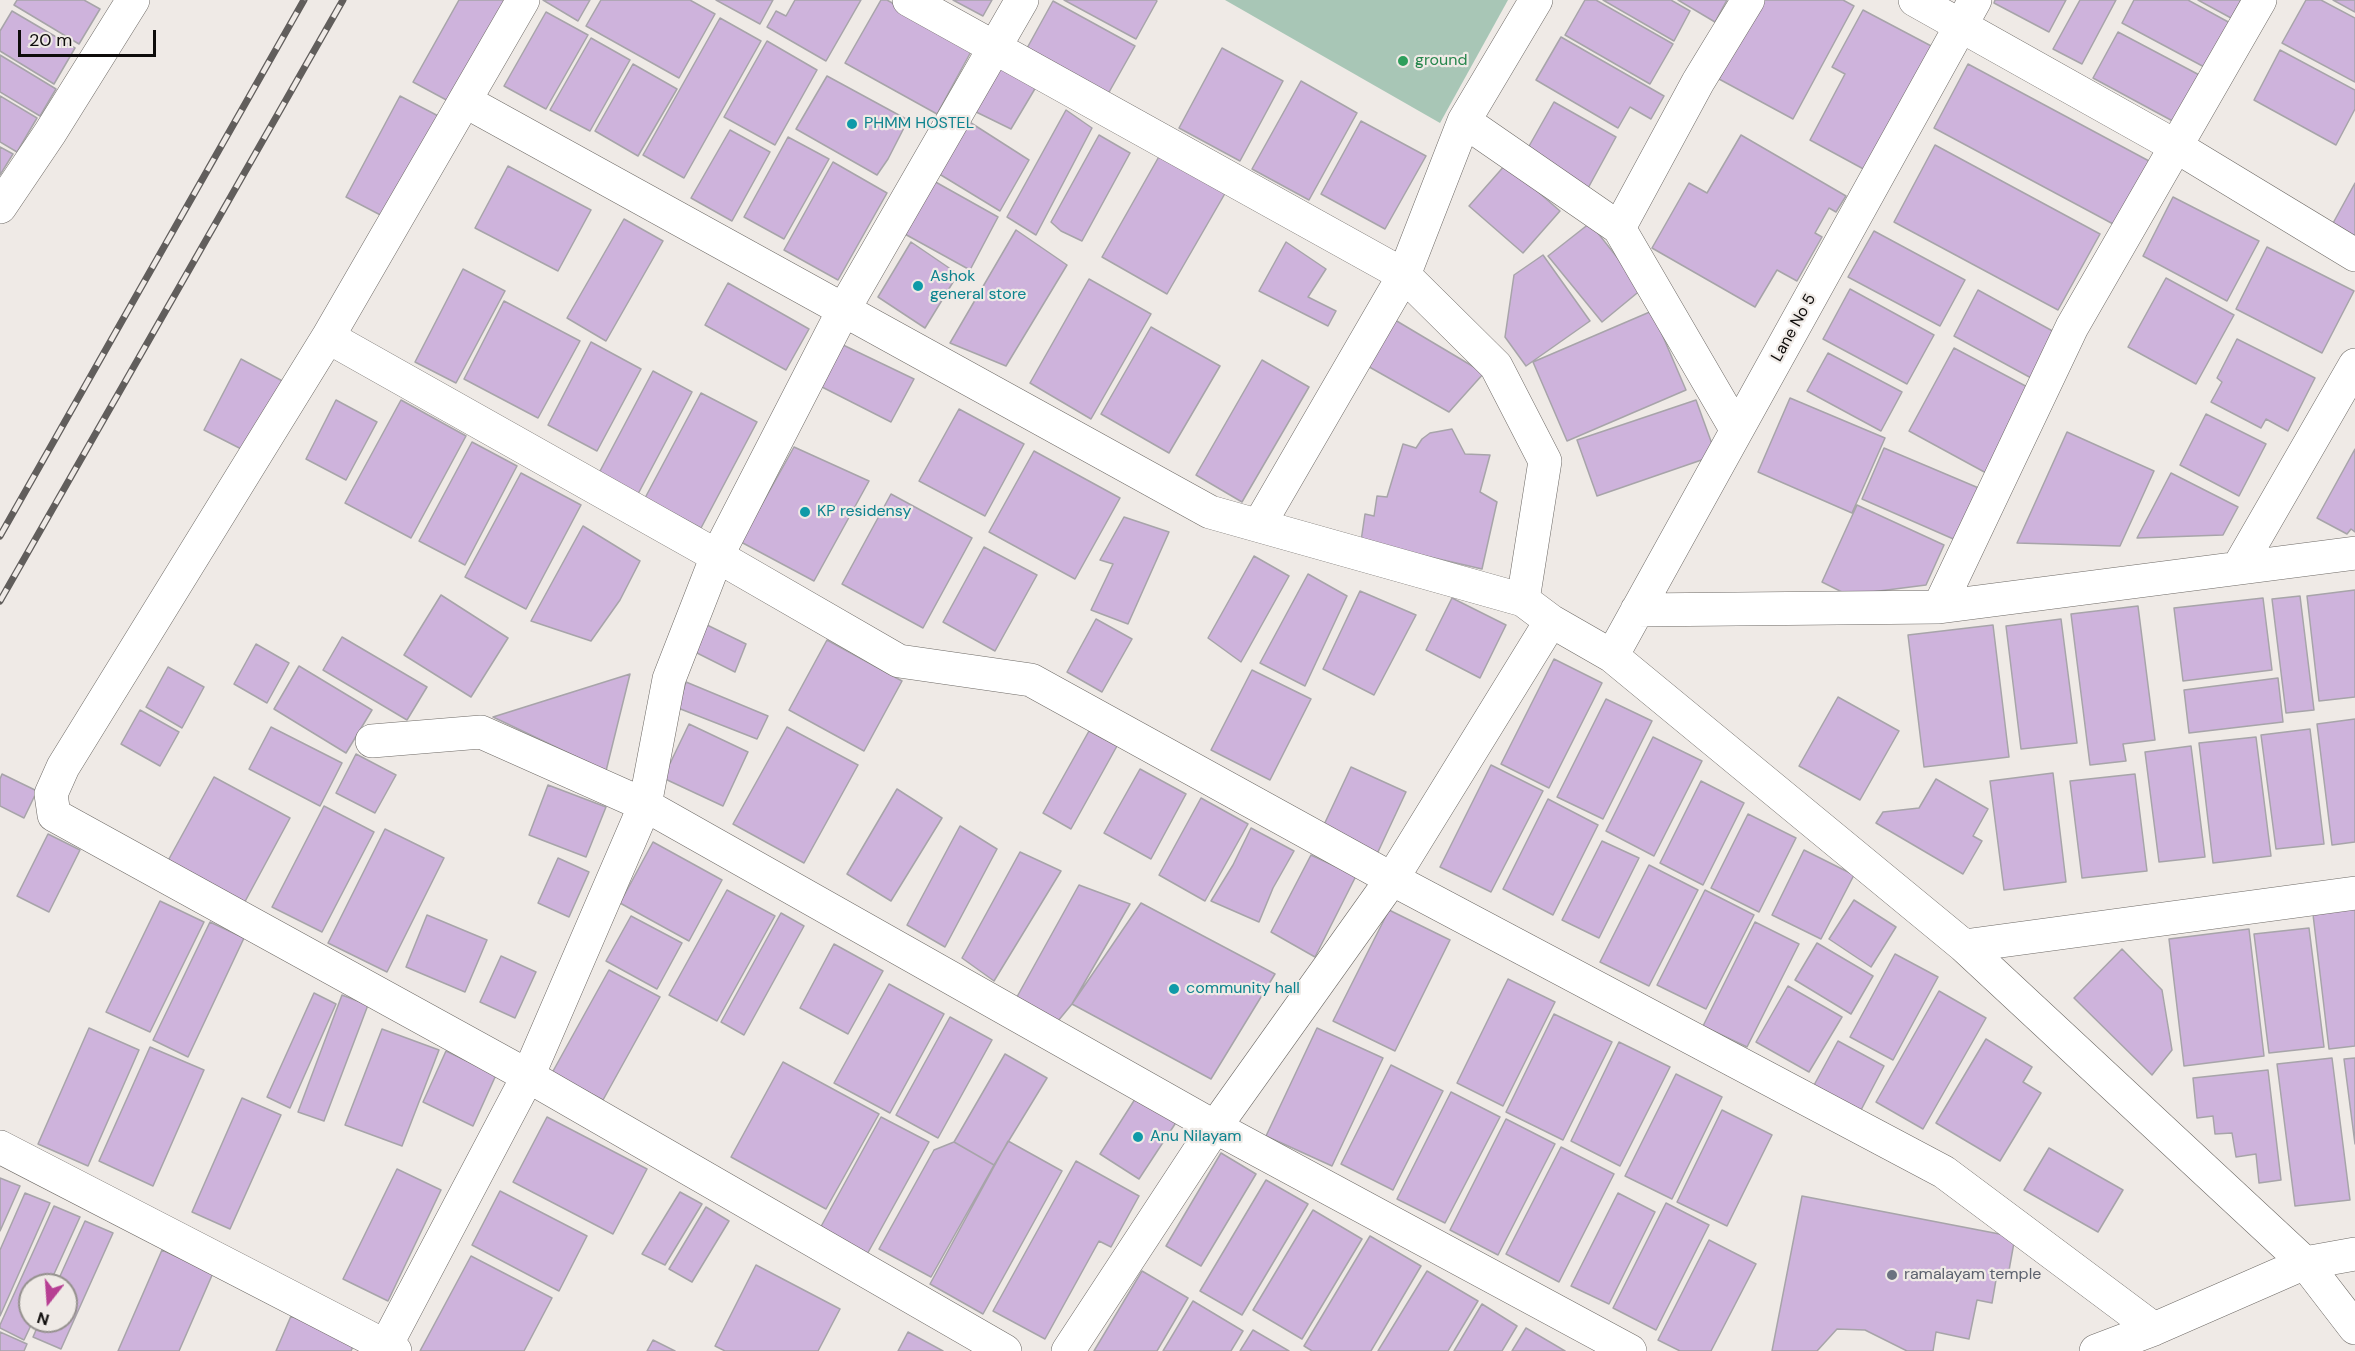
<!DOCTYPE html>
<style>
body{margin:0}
#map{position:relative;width:2355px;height:1351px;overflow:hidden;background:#efeae6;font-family:"DM Sans",sans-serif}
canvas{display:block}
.north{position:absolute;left:18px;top:1273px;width:60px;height:60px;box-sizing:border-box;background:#efeae6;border:2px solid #95918e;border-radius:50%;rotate:197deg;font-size:16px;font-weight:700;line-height:24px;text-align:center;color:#0e0c0b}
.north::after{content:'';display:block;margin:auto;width:21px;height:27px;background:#b73f93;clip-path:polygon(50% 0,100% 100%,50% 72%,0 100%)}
.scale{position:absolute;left:18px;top:30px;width:138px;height:27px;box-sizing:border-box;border:3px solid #0e0c0b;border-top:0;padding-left:8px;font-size:18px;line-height:21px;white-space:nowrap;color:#0e0c0b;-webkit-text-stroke:4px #efeae6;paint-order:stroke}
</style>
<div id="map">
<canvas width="2355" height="1351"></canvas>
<div class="north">N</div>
<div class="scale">20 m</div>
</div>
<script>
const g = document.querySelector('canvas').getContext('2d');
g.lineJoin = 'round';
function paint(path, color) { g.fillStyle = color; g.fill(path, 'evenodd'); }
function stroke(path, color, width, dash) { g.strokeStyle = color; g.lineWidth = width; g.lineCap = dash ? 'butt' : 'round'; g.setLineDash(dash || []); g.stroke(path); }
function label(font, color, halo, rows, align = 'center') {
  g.font = font + ' "DM Sans",sans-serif'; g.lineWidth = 4.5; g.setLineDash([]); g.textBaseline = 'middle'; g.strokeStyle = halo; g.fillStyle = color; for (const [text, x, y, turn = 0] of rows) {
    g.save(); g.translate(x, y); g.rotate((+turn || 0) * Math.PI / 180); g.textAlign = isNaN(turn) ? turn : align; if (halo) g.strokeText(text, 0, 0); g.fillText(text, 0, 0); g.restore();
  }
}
paint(new Path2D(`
 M1225,0H1508L1440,123Z`), '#a8c6b6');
const building = new Path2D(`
 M17,0H84L100,9L79,44L14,5Z
 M459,0H510L452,103L413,82Z
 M543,0H590L578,21Z
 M601,0H690L715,14L679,78L586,26Z
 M716,0H773L760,24Z
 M795,0H861L826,61L767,27L776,11L786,16Z
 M881,0H887L973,48L937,114L845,63Z
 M953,0H992L983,16Z
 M1064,0H1156L1157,1L1136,39Z
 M1585,0H1596L1673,44L1650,84L1565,35Z
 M1603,0H1671L1690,11L1674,41Z
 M1678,0H1727L1715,22Z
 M1762,0H1843L1854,6L1793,119L1719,79Z
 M1995,0H2066L2049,32L1994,3Z
 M2080,0H2116L2082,64L2053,49Z
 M2134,0H2188L2232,24L2208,69L2122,23Z
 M2198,0H2241L2231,18Z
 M2306,0H2321L2355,18V82L2282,43Z
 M2333,0H2355V12Z
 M1053,1L1135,46L1108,94L1026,50Z
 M1863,10L1935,48L1869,172L1810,140L1845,74L1832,67Z
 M12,11L75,48L54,84L0,51V31Z
 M546,12L588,35L546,109L504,86Z
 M720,18L761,41L684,178L643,155Z
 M2118,32L2205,78L2180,125L2093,78Z
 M1561,37L1664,96L1651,119L1630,107L1618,128L1536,80Z
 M591,38L630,60L590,131L550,110Z
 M767,41L817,70L775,145L724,117Z
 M1222,48L1283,81L1240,161L1179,128Z
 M2280,50L2355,90V109L2336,145L2254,100Z
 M0,55L56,89L40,116L0,92Z
 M995,63L1036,87L1011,129L968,108Z
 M633,64L677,89L638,156L595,131Z
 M1968,64L2149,161L2115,225L1934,128Z
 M827,76L908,120L888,159L877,175L796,129Z
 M1301,81L1357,113L1309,200L1252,169Z
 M0,96L37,118L17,152L0,142Z
 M400,96L444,119L390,220L346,197Z
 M1554,102L1616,137L1587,190L1524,155Z
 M1066,110L1092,128L1036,235L1007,217Z
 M968,121L1029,160L1000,211L936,172Z
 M1361,121L1426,156L1385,229L1321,194Z
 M730,130L770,152L732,221L691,198Z
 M1099,135L1130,153L1082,241L1061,231L1051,222Z
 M1741,135L1846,196L1836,212L1829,208L1815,233L1822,237L1797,281L1777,270L1755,307L1652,248L1689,183L1707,193Z
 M788,137L829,159L784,239L744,217Z
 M1935,145L2100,234L2058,310L1894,222Z
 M0,147L13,154L0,175Z
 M1161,153L1227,190L1167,294L1102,257Z
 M833,162L887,193L838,280L784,250Z
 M1506,164L1560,211L1523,253L1469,206Z
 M508,166L591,210L558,271L475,228Z
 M932,180L998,217L970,270L903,233Z
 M2355,183V237L2332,225Z
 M2173,197L2259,241L2227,301L2143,256Z
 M624,219L663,241L606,341L567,318Z
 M1590,223L1642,289L1602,322L1548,256Z
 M1016,230L1067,265L1006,366L950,343Z
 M1874,231L1965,280L1940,326L1848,277Z
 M911,242L958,274L925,328L878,297Z
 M1286,242L1326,269L1308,297L1336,311L1328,326L1259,291Z
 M2267,247L2354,291L2322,353L2236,309Z
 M1543,255L1590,321L1526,366L1505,337L1514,275Z
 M463,269L505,291L456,383L415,362Z
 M2166,278L2234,315L2196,384L2128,347Z
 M1089,279L1151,314L1091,419L1030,383Z
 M728,283L809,329L786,370L705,325Z
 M1850,289L1934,335L1907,384L1823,339Z
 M1978,290L2058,334L2033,379L1954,336Z
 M504,301L580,341L538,418L464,379Z
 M1652,311L1686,390L1567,441L1533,362Z
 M1390,317L1484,373L1449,412L1364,364Z
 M1151,327L1220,366L1169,453L1101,414Z
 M2237,339L2315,378L2288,431L2266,419L2261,428L2211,402L2222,382L2217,378Z
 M591,342L641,369L597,451L548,425Z
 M841,344L914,379L891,422L820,386Z
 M1954,348L2033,390L1988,474L1909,431Z
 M1828,353L1902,392L1881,431L1807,391Z
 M241,359L290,385L253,455L204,430Z
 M1262,360L1309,387L1242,502L1196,475Z
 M653,371L692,392L638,494L599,473Z
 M701,393L757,422L701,528L645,498Z
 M1790,398L1885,438L1852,513L1758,472Z
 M336,400L377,422L346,480L306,459Z
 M401,400L466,436L411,538L345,503Z
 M1696,400L1716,455L1597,496L1577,440Z
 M959,409L1024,444L985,516L919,481Z
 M2206,414L2266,444L2239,496L2180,465Z
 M1452,429L1465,454L1490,455L1480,492L1497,502L1482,569L1361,541L1365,514L1374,516L1377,496L1387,497L1403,444L1416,448L1422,439L1430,433Z
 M2067,432L2154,471L2120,546L2017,543Z
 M472,442L517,466L465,565L419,541Z
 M794,447L869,481L814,581L741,542Z
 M1884,448L1981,489L1958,541L1862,499Z
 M2355,449V532L2351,529L2347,534L2317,518Z
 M1034,451L1120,498L1075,579L989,532Z
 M521,473L581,505L526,609L465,577Z
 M2171,473L2238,507L2223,535L2137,538Z
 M891,494L972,538L923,628L842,584Z
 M1857,505L1944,545L1926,585L1848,595L1822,582Z
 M1124,517L1169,532L1128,624L1091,610L1113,564L1100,560Z
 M583,526L640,561L620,600L591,641L531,621Z
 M984,547L1037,575L995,651L943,622Z
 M1254,556L1289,576L1241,662L1208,638Z
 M1308,574L1347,596L1305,686L1260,663Z
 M2355,590V697L2319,701L2307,596Z
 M1360,591L1416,615L1374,695L1323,669Z
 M441,595L508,638L471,697L404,655Z
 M2300,596L2314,710L2286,713L2272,599Z
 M1452,598L1506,625L1480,678L1426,650Z
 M2263,598L2272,670L2183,681L2174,608Z
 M2138,606L2155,740L2123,744L2126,761L2090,765L2071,614Z
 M1096,619L1132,639L1102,692L1067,672Z
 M2061,619L2077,743L2021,749L2006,626Z
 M705,624L746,644L735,672L691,650Z
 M1993,625L2009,757L1924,767L1908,635Z
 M342,637L427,687L407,720L323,670Z
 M827,640L902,681L864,751L789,710Z
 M256,644L289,663L267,703L234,684Z
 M1554,659L1602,683L1549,788L1501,764Z
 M299,666L372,710L346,753L274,709Z
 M168,667L204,687L182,728L146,707Z
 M1252,670L1311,699L1270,780L1211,750Z
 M630,674L606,771L493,717Z
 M2278,678L2283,722L2189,733L2184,690Z
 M686,682L768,716L757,739L678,708Z
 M1838,697L1899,731L1860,800L1799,766Z
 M1606,699L1652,721L1603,819L1557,797Z
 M140,710L179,732L160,766L121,744Z
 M2355,719V842L2332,845L2317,724Z
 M689,724L748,752L723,806L663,778Z
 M271,727L342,763L320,806L249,769Z
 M787,727L858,765L804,863L733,824Z
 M2310,729L2324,844L2276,849L2261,735Z
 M1089,731L1117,746L1071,829L1043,813Z
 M1653,737L1702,761L1654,856L1606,831Z
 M2256,737L2271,856L2213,863L2199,743Z
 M2191,746L2205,857L2159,862L2145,752Z
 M356,754L396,775L375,813L336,793Z
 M1491,765L1543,791L1491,892L1440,867Z
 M1351,767L1406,792L1377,854L1322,829Z
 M1140,769L1186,794L1151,859L1104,833Z
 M2053,773L2066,882L2004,890L1990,781Z
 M2,774L37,791L24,818L0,806V779Z
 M2135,774L2147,871L2082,878L2070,781Z
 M214,777L290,818L241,909L164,868Z
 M1936,779L1988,809L1973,836L1982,841L1963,874L1876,823L1883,812L1919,808Z
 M1701,781L1744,803L1703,885L1660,863Z
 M548,785L606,807L586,857L529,835Z
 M897,789L942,818L891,901L847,874Z
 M1201,798L1248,824L1205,901L1159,875Z
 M1548,799L1598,825L1553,915L1503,889Z
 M324,806L374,832L322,932L272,907Z
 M1748,814L1796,838L1759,912L1711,888Z
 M960,826L997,849L945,947L907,925Z
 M1251,828L1294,851L1273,888L1259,922L1211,901L1233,865Z
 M385,829L444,858L387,972L328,943Z
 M48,834L80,850L49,912L17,896Z
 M1602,841L1639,858L1599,938L1562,920Z
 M653,842L722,880L689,941L620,903Z
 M1804,850L1854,875L1821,939L1772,915Z
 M1020,852L1061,871L994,981L962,958Z
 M1311,855L1356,876L1315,957L1271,932Z
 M558,858L589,872L569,917L538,903Z
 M1649,865L1698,890L1649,986L1600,962Z
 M1079,885L1130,904L1072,1004L1053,1027L1013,1004Z
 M727,890L775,916L717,1021L669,995Z
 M1705,890L1754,915L1706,1009L1657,985Z
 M1854,900L1896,927L1871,967L1829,939Z
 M160,901L204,922L150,1032L106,1012Z
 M2355,901V1046L2329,1049L2312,906Z
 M1141,903L1275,974L1211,1079L1072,1004Z
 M1389,910L1450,940L1395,1051L1333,1021Z
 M781,913L804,926L744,1035L721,1022Z
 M427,915L487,940L465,992L406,967Z
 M631,916L682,943L657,989L606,961Z
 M210,922L244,938L188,1057L153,1040Z
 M1755,922L1799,944L1747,1047L1703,1026Z
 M2309,928L2324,1047L2269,1053L2254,934Z
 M2249,929L2264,1056L2184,1066L2169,939Z
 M1817,943L1873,976L1851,1014L1795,980Z
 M834,944L883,971L848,1034L800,1008Z
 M2122,949L2162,990L2172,1050L2152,1075L2074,998Z
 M1895,954L1938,977L1893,1060L1850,1037Z
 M501,956L536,972L515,1018L480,1002Z
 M609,970L660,997L603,1100L552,1073Z
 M1508,979L1555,1002L1503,1106L1457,1083Z
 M889,984L944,1014L890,1113L834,1083Z
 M1788,986L1842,1017L1809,1072L1756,1042Z
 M1939,991L1986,1018L1923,1129L1876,1102Z
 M314,993L336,1004L290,1108L267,1097Z
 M342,995L368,1005L324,1121L298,1112Z
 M1554,1014L1612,1042L1563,1140L1506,1112Z
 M950,1017L992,1040L938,1138L896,1115Z
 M89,1028L139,1050L88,1166L38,1144Z
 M1317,1028L1383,1058L1332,1166L1266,1136Z
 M382,1029L439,1050L402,1146L345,1125Z
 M1986,1039L2032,1067L2023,1082L2041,1093L2000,1161L1936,1123Z
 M1838,1041L1884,1066L1860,1112L1813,1087Z
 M1619,1042L1670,1067L1620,1166L1571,1141Z
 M150,1047L204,1070L153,1186L99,1161Z
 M446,1051L496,1075L473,1126L423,1102Z
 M1005,1054L1047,1078L994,1165L954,1142Z
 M2332,1058L2350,1200L2295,1206L2277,1064Z
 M2355,1058V1144L2344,1059Z
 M783,1062L879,1114L826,1209L731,1157Z
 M1391,1065L1443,1091L1393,1190L1341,1164Z
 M2268,1070L2281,1180L2259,1183L2256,1154L2236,1157L2232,1133L2215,1134L2213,1116L2197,1118L2193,1078Z
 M1676,1074L1722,1097L1672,1199L1625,1176Z
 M1451,1092L1500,1117L1445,1223L1397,1199Z
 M1137,1096L1177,1121L1139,1179L1100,1154Z
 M242,1098L281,1115L230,1229L192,1212Z
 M1722,1110L1772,1135L1727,1226L1677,1202Z
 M547,1117L647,1169L613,1234L513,1182Z
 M881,1117L929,1142L865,1258L818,1232Z
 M1506,1119L1555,1144L1498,1255L1450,1230Z
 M1008,1141L1062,1171L983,1314L930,1284Z
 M954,1142L994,1165L931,1277L879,1249L934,1150Z
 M1561,1147L1614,1174L1559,1282L1506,1254Z
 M2049,1148L2123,1190L2098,1232L2024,1190Z
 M1221,1153L1256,1174L1201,1266L1166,1246Z
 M1076,1161L1139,1196L1111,1247L1099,1241L1045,1339L993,1311Z
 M397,1169L441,1190L388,1301L343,1279Z
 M0,1178L20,1186L0,1231Z
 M1266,1180L1308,1204L1242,1315L1200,1291Z
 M500,1191L587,1236L559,1291L472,1245Z
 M680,1192L702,1204L665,1265L642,1254Z
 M25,1193L50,1203L0,1316V1250Z
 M1618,1193L1655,1212L1609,1304L1571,1286Z
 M1802,1196L2015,1237L2008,1276L1997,1274L1992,1303L1977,1300L1969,1339L1936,1332L1933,1351H1907L1865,1330L1837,1329L1817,1351H1772Z
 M1666,1203L1709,1225L1656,1330L1613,1308Z
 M54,1206L80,1217L49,1285H30V1321H33L24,1340L0,1328V1325Z
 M706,1207L729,1221L692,1282L669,1269Z
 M1313,1210L1362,1239L1302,1339L1253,1310Z
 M85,1221L113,1233L61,1349L33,1337L40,1321H66V1285H56Z
 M1370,1236L1421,1266L1371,1351H1312L1304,1346Z
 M1709,1240L1756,1264L1711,1351H1680L1658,1340Z
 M162,1250L213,1273L179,1351H118Z
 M471,1256L552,1298L524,1351H420Z
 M756,1265L840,1309L818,1351H725L715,1346Z
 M1142,1271L1188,1298L1157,1351H1094Z
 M1427,1271L1478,1301L1448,1351H1378Z
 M1193,1301L1243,1331L1231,1351H1163Z
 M1482,1304L1517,1326L1502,1351H1454Z
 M291,1316L354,1344L351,1351H276Z
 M1526,1328L1565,1351H1512Z
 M1253,1330L1289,1351H1240Z
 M0,1332L27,1344L24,1351H0Z
 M908,1332L943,1351H898Z
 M653,1340L675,1351H647Z`);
paint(building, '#ceb3dc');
stroke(building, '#a7a4a9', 1.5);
const minor = new Path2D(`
 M523,0L328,337L717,556L899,661L1031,680L1392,879L1944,1172L2154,1329
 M909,0L1404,275L1464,121L1536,0
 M1915,0L2177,147L2355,255
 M465,101L1210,512L1523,600L1551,621L1612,656L1964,946L2305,1263L2355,1328
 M1464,121L1619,228L1698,82L1748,0
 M0,207L50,133L133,0
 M1619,228L1736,429
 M328,337L63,767L51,794L54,815L528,1076L1005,1351
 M1259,525L1404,275L1496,366L1545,461L1523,600
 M2238,568L2355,365
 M1939,607L2072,327L2260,0
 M1637,610L1939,607L2355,553
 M1612,656L1975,0
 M372,741L481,732L645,805L1215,1127L1630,1351
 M1964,946L2355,893
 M0,1147L395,1351
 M383,1351L528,1076L645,805L669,679L717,556L844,309L1022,0
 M1068,1351L1215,1127L1392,879L1551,621
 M2096,1351L2154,1329L2305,1263L2355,1254`);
stroke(minor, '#6e6a66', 34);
stroke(minor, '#fff', 33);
const rail = new Path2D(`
 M0,536L304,0
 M0,601L343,0`);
stroke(rail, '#615e5c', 7);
stroke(rail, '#efeae6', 4.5, [14]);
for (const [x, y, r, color] of [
 [1403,61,6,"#2e9e5b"],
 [852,124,6,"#0f9aa8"],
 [918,286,6,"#0f9aa8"],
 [805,512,6,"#0f9aa8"],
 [1174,989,6,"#0f9aa8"],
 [1138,1137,6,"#0f9aa8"],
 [1892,1275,6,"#6b7280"]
]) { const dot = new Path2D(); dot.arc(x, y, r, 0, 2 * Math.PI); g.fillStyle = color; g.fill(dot); stroke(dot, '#efeae6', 2); }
label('16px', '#27864d', '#efeae6', [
 ["ground",1415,61]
], 'left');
label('16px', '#0d838f', '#efeae6', [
 ["PHMM HOSTEL",864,124],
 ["Ashok",930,277],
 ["general store",930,295],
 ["KP residensy",817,512],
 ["community hall",1186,989],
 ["Anu Nilayam",1150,1137]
], 'left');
label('16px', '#0e0c0b', '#efeae6', [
 ["Lane No 5",1794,328,-61]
]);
label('16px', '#5b616d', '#efeae6', [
 ["ramalayam temple",1904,1275]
], 'left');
</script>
